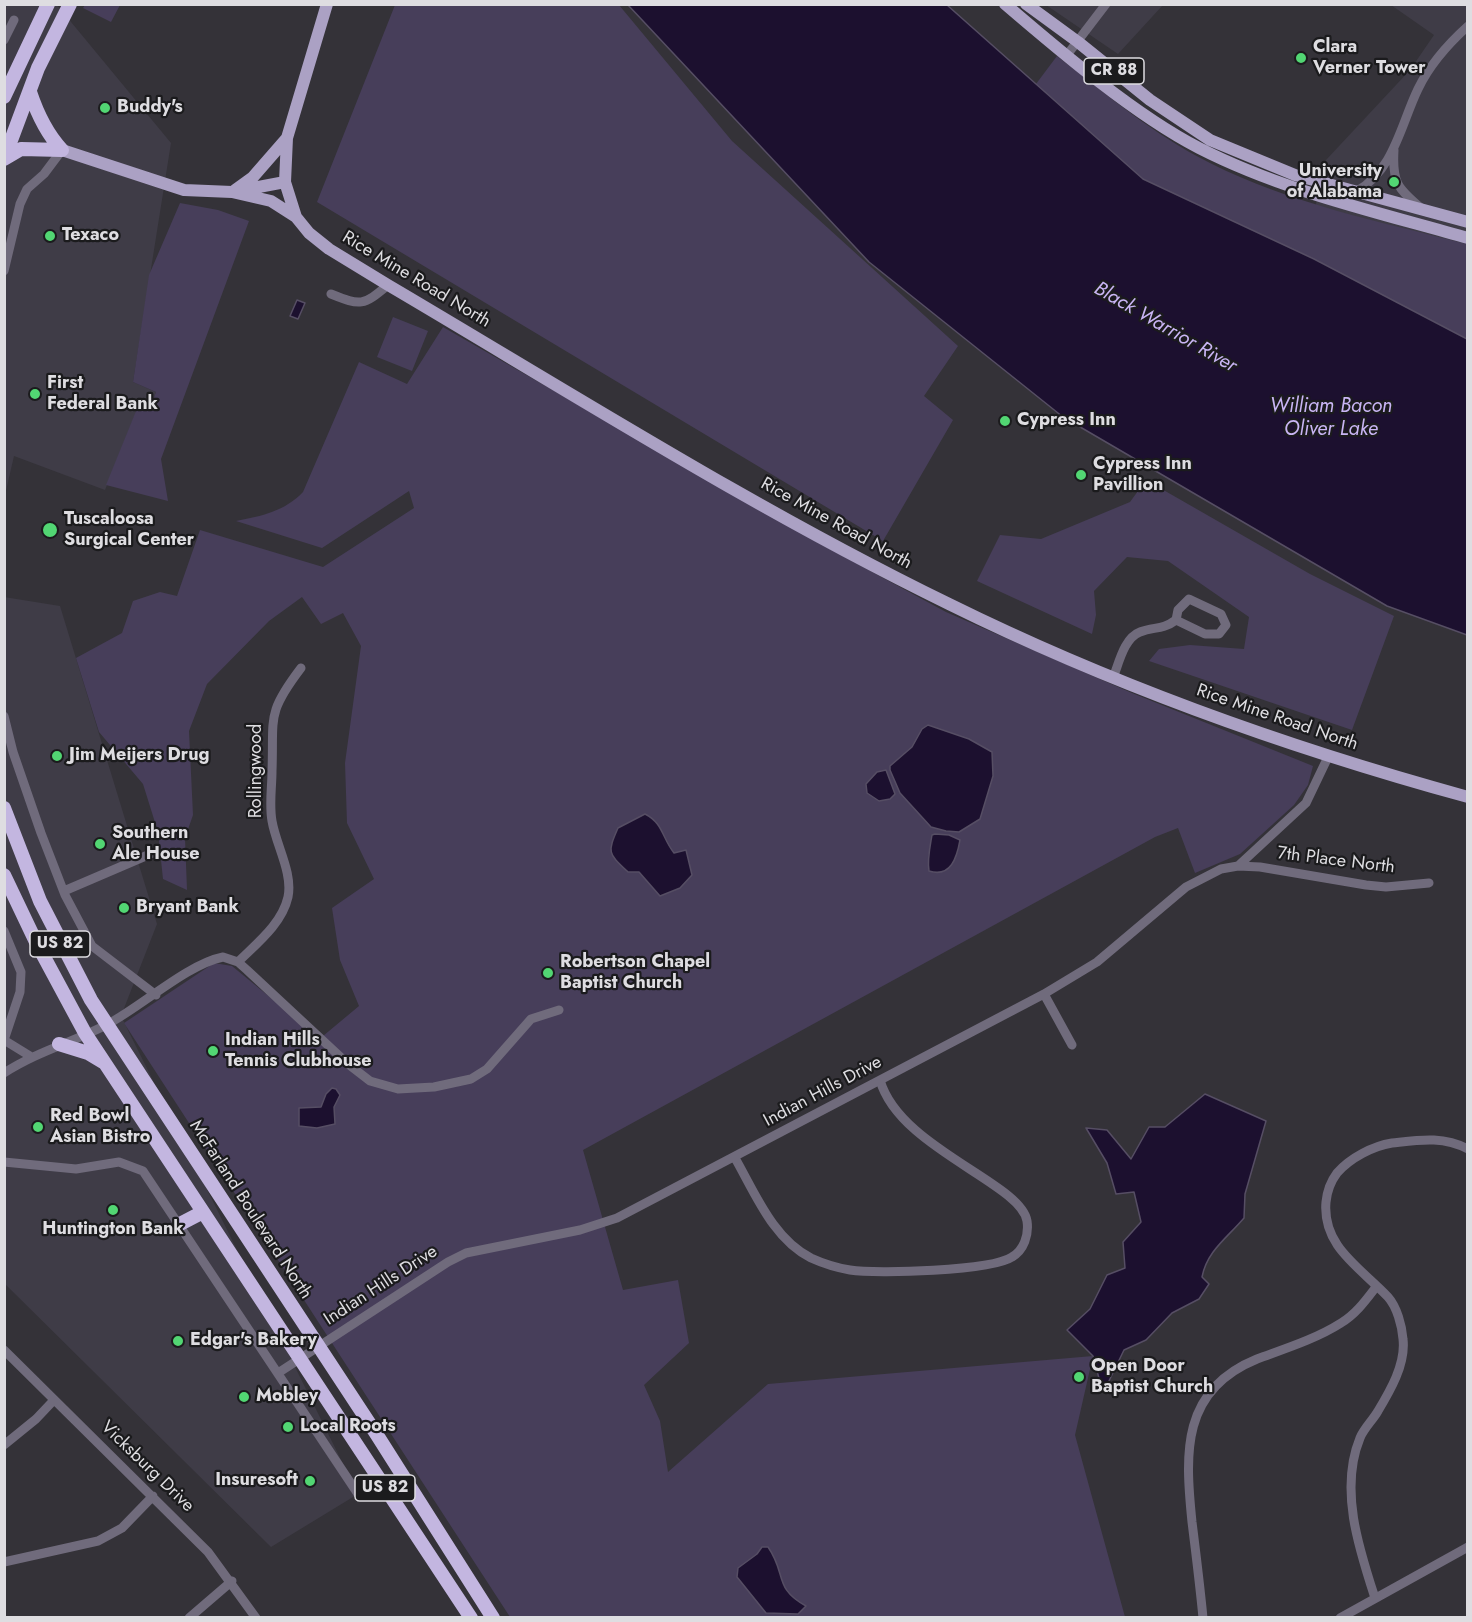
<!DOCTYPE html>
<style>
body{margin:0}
#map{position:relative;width:1472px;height:1622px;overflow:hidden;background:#343238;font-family:Jost,sans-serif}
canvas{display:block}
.frame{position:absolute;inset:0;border:6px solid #dedde1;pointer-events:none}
</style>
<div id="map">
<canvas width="1472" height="1622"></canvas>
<div class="frame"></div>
</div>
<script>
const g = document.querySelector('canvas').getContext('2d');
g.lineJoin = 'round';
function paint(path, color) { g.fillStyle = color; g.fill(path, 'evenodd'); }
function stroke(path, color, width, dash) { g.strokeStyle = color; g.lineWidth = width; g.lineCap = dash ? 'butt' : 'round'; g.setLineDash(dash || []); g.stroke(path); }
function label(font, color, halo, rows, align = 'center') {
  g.font = font + ' Jost,sans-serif'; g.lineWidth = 4.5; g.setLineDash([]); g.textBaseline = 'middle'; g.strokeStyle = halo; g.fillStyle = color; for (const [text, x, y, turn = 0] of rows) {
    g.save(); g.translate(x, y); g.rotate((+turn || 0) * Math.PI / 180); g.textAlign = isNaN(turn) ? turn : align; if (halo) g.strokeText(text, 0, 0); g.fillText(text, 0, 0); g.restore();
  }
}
paint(new Path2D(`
 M5,5H57L171,143L133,382L156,392L149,411L138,407L105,490L14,456L5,495Z
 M1046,5H1163L1118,54Z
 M1391,5H1467V332L1302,247L1316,204L1326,160L1410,70L1434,35Z
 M4,597L60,606L157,924L121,1016L358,1494L271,1547L5,1284Z`), '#3f3c47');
paint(new Path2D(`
 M85,5V4L120,5L111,22L83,8Z
 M395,5H619L732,141L958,346L924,396L953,420L883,541L317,202Z
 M1057,56C1106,94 1154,135 1210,163C1291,204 1381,222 1467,244V339L1314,259L1143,179L1036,84Z
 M180,203L218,210L249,221L161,459L168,501L106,485L138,406L149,411L156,392L133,382L149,275Z
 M393,317L428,331L412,371L377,357Z
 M443,327L815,541L946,612L1132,693L1313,766L1308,785L1294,805L1240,854L1195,873L1178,828L1155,837L583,1150L623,1290L678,1280L689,1343L644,1385L660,1421L668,1472L768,1384L1093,1356L1075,1435L1125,1617H510L124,1023L214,963L232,966L294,1017L317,1041L359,1006L340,960L332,908L374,879L347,823L345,763L361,646L343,613L321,624L302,597L269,621L207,684L189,731L193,815L185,838L187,890L163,879L158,832L143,784L99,732L76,658L122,633L133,601L160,592L177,596L200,530L323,567L414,508L409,491L322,548L236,521C262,516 285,511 303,492L359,362L407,384Z
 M1146,480L1310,574L1394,616L1352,730L1149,661L1159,649L1190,645L1244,649L1249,617L1168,561L1127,557L1094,591L1096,615L1092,634L977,581L1000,535L1041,539L1130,502Z`), '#473e5a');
const water = new Path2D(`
 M628,5H947L1143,179L1314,259L1467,339V635L1387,606L1063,417L869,262Z
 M297,300L305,303L298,319L290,316Z
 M928,725L969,739L992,752L993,776L980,819L959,832L946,831L931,827L900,793L890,770V766L912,747L922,729Z
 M886,770L895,794L890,799L879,801L867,793L866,784L877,772Z
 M645,814C663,823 662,838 674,853L686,850L692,875L680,888L660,896L639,872H628C608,853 607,853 618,828Z
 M935,834L949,835L960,840C957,857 951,878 929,871C927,860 930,847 932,835Z
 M332,1088L336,1089L340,1095L334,1107L335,1124L317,1128L299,1126V1108L321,1107L326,1094Z
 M1205,1094L1266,1121L1245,1194L1244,1218C1227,1238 1207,1251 1202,1277L1209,1284L1199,1299L1172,1313L1146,1340L1124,1350L1107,1385L1100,1382L1093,1356L1067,1330L1090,1309L1107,1275L1125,1268L1123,1242L1141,1222L1134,1192L1116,1194L1107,1163L1086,1128L1107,1130L1131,1159L1149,1127H1165Z
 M762,1547H768C787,1574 773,1588 806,1606L798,1614L766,1613L737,1577L738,1568L757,1554Z`);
paint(water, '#1c102f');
stroke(water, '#564e64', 1.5);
stroke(new Path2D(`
 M4,40L14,20
 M1067,55L1106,4
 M1394,150C1392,182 1397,188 1421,208
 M1357,191C1394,170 1401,124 1418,89C1430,64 1448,44 1468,26
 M4,271L20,204L27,189L44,174L62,150
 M331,294C361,306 363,306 388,285
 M1113,678C1119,663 1124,638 1140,632C1154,626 1161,631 1176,620L1205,634H1219L1226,625L1221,614L1189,599L1178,610L1176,620
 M4,716L13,752L41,833L65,895L92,946L156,995
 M1238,866L1306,803L1328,757
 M64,891L155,852
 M4,931L21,972L20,992L4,1040
 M238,962C256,944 282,924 288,897C293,873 276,845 272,821C269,804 272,788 272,771C274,717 266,714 301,668
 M1044,994L1072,1045
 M4,1040L30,1056
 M4,1073C38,1051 74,1042 108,1024C142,1006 188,964 223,957L238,962L247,970L348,1064L370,1081L398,1089L434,1087L471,1079L487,1069L531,1019L559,1010
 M735,1158C755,1193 773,1239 811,1258C822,1263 838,1268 850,1270C877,1274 991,1271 1012,1257C1024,1250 1029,1235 1027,1221C1021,1183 899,1148 880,1080
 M4,1162L76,1169L119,1162L143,1171L358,1494
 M4,1350L208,1552L256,1618
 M278,1373L448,1262L466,1253L580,1230L617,1218L1044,994L1097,962L1186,887L1221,869L1238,866L1260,867L1366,885L1386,887L1429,883
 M4,1445L36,1419L54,1400
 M4,1562L98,1541L122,1528L153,1496
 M1375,1598C1359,1549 1339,1489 1360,1438C1364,1428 1373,1420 1378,1411C1390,1391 1406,1364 1403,1339C1402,1326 1397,1307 1388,1297C1361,1268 1322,1247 1326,1202C1327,1192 1331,1181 1337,1173C1350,1158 1373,1146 1392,1143C1420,1140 1442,1136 1468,1149
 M189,1618L232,1581
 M1203,1618C1200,1586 1196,1554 1192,1522C1185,1453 1181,1390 1257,1359C1284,1349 1316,1339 1341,1323C1356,1314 1366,1300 1376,1287
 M1340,1618L1468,1547`), '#706b7c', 9);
stroke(new Path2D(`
 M1005,4C1061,52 1135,115 1199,148C1283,191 1377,212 1468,238
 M1026,4L1078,42L1150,100L1210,140L1295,175L1468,222
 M62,150L184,190L232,192L285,182
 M235,190L253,177L287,138
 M232,192L271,201L296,217L309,233L329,249L388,285C573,394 756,510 949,604C1115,686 1289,748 1468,797
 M296,217L285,182L287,138L327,4`), '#aba1c4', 12);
stroke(new Path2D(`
 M30,92C37,113 46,133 62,150
 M4,97L48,4
 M4,159L38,68L70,4
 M4,159L21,149L62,150
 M4,808L40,901L91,1000L377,1435L493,1618
 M4,875L36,942L85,1033L471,1618
 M59,1044L88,1053L103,1062
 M180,1224L203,1212`), '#c3b6e0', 14);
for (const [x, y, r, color] of [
 [1301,58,6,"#52d673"],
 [105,108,6,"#52d673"],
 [1394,182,6,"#52d673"],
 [50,236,6,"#52d673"],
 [35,394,6,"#52d673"],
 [1005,421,6,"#52d673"],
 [1081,475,6,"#52d673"],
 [50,530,8,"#52d673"],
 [57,756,6,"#52d673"],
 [100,844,6,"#52d673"],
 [124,908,6,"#52d673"],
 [548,973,6,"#52d673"],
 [213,1051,6,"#52d673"],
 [38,1127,6,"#52d673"],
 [113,1210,6,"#52d673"],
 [178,1341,6,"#52d673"],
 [1079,1377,6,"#52d673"],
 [244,1397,6,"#52d673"],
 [288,1427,6,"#52d673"],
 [310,1481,6,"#52d673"]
]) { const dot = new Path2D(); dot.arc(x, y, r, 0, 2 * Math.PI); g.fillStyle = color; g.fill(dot); stroke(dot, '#1b1b1d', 2); }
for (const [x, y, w] of [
 [1114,71,60],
 [60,944,60],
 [385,1488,60]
]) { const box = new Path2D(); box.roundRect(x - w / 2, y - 13, w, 26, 4.5); g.fillStyle = '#1b1b1d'; g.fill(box); stroke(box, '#dedde1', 1.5); }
label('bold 16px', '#dedde1', null, [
 ["CR 88",1114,71],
 ["US 82",60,944],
 ["US 82",385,1488]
]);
label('bold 18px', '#dedde1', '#1b1b1d', [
 ["Clara",1313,48],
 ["Verner Tower",1313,69],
 ["Buddy's",117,108],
 ["University",1382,172,"right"],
 ["of Alabama",1382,193,"right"],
 ["Texaco",62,236],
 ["First",47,384],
 ["Federal Bank",47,405],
 ["Cypress Inn",1017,421],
 ["Cypress Inn",1093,465],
 ["Pavillion",1093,486],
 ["Tuscaloosa",64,520],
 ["Surgical Center",64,541],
 ["Jim Meijers Drug",69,756],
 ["Southern",112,834],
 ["Ale House",112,855],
 ["Bryant Bank",136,908],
 ["Robertson Chapel",560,963],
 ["Baptist Church",560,984],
 ["Indian Hills",225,1041],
 ["Tennis Clubhouse",225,1062],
 ["Red Bowl",50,1117],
 ["Asian Bistro",50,1138],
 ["Huntington Bank",113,1230,"center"],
 ["Edgar's Bakery",190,1341],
 ["Open Door",1091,1367],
 ["Baptist Church",1091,1388],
 ["Mobley",256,1397],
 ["Local Roots",300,1427],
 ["Insuresoft",298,1481,"right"]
], 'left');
label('18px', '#dedde1', '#1b1b1d', [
 ["Rice Mine Road North",416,280,31],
 ["Rice Mine Road North",836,524,29],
 ["Rice Mine Road North",1277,718,19],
 ["Rollingwood",257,771,-90],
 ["7th Place North",1336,861,7],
 ["Indian Hills Drive",823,1092,-28],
 ["McFarland Boulevard North",250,1210,57],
 ["Indian Hills Drive",381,1286,-33],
 ["Vicksburg Drive",147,1467,44]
]);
label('italic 20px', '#c9b5f4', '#1b1b1d', [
 ["Black Warrior River",1165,328,30],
 ["William Bacon",1331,407],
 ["Oliver Lake",1331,430]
]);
</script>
